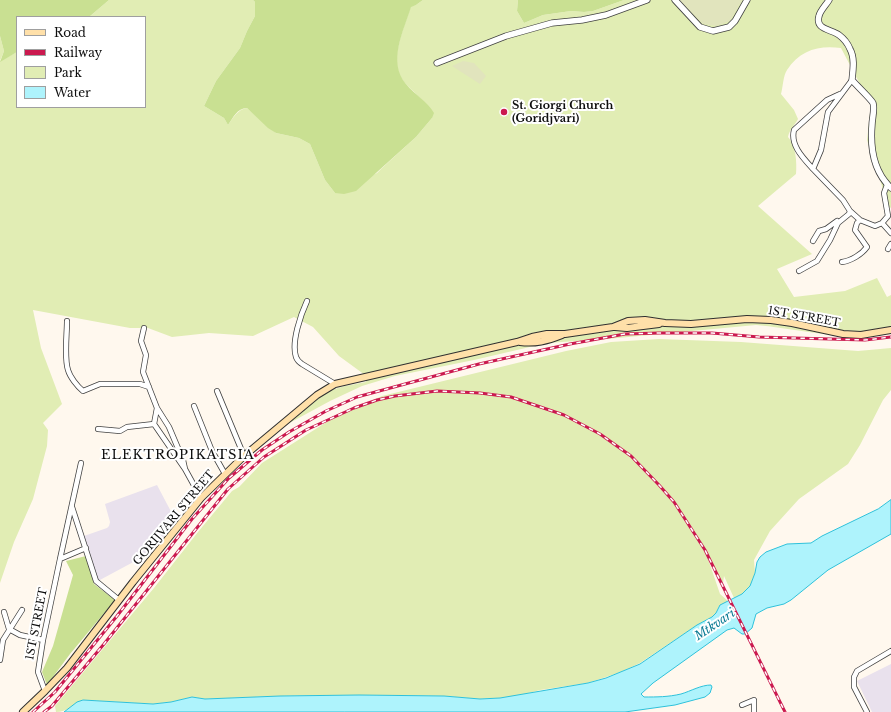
<!DOCTYPE html>
<style>
body{margin:0}
#map{position:relative;width:891px;height:712px;overflow:hidden;background:#fff8ee;font-family:"Libre Baskerville",serif}
canvas{display:block}
.legend{position:absolute;left:16px;top:16px;width:130px;height:92px;box-sizing:border-box;background:#fff;border:1px solid #9f9f9f;margin:0;padding:5px 7px;list-style:none;font-size:12px;color:#0e0e0e}
.legend li{display:flex;align-items:center;gap:8px;height:20px}
.legend b{width:20px;border:1px solid #9f9f9f}
</style>
<div id="map">
<canvas width="891" height="712"></canvas>
<ul class="legend">
<li><b style="height:5px;background:#ffe0a9"></b>Road</li>
<li><b style="height:5px;background:#cb194f"></b>Railway</li>
<li><b style="height:11px;background:#e1edb4"></b>Park</li>
<li><b style="height:11px;background:#aef3fc"></b>Water</li>
</ul>
</div>
<script>
const g = document.querySelector('canvas').getContext('2d');
g.lineJoin = 'round';
function paint(path, color) { g.fillStyle = color; g.fill(path, 'evenodd'); }
function stroke(path, color, width, dash) { g.strokeStyle = color; g.lineWidth = width; g.lineCap = dash ? 'butt' : 'round'; g.setLineDash(dash || []); g.stroke(path); }
function label(font, color, halo, rows, align = 'center') {
  g.font = font + ' "Libre Baskerville",serif'; g.lineWidth = 4; g.setLineDash([]); g.textBaseline = 'middle'; g.strokeStyle = halo; g.fillStyle = color; for (const [text, x, y, turn = 0] of rows) {
    g.save(); g.translate(x, y); g.rotate((+turn || 0) * Math.PI / 180); g.textAlign = isNaN(turn) ? turn : align; if (halo) g.strokeText(text, 0, 0); g.fillText(text, 0, 0); g.restore();
  }
}
paint(new Path2D(`
 M157,485L176,521L152,552L98,581L84,536L107,528L109,526L110,522L105,504Z
 M891,664V712H872L857,681Z`), '#e9e1ed');
paint(new Path2D(`
 M109,0H253L255,2V16L247,31L240,48L216,81L204,106L224,118L228,125C233,118 238,109 247,108L276,133L299,138L310,144L325,180L335,193L377,173L382,168L416,137L432,118C428,111 425,103 419,97C413,90 405,85 400,76C390,58 405,25 411,6L416,5L423,0H518L517,11L524,23L543,15L571,11L584,12L593,11L624,0H891V208L885,204L882,186L867,140L871,105L841,48C819,45 800,50 787,70C783,76 783,87 781,94L794,110L798,119C795,125 789,130 788,137C796,145 797,163 796,174L758,206L812,254L777,269L794,297L845,291L877,278L887,297L891,295V332C881,333 870,336 860,336C825,337 791,328 756,325L607,339L547,343L474,360L395,376L362,386L330,401L284,426C300,412 317,394 338,388C347,385 357,384 366,382L365,375L339,356L313,327L294,317L253,336L209,333L172,337L148,328H130L33,310L41,348L62,404L43,423L48,430L47,446L33,499L14,542L0,583V36L4,51L0,61L17,52V107H145V17H89Z
 M659,339L741,342L858,351L891,348V390L883,400L860,445L848,464L799,499L770,531L754,560L755,573L750,586L742,594L734,598L724,576L723,583L706,553L720,594L728,601L719,607L716,613L712,617L697,625L640,663L621,672L588,683L540,690L518,696L500,698L480,699L444,696L359,695L280,696L205,699L192,697L171,702L153,704L83,700C73,705 67,712 56,712L55,706L154,588L198,532L232,491L239,487L262,463L333,418L382,396L566,351L611,342Z`), '#e1edb4');
paint(new Path2D(`
 M0,0H109L89,17H17V52L0,62L4,51L0,36Z
 M253,0H423L416,5L411,7C404,30 387,62 406,84C415,95 427,101 434,113L432,118L416,137L356,191L344,194L335,193L325,180L310,144L299,138L276,133L268,128L247,108C237,108 233,118 228,125L224,118L204,106L216,81L240,48L247,31L255,16V2Z
 M518,0H624L593,11L584,12L571,11L543,15L524,23L517,11Z
 M86,556L94,584L115,600L70,654L47,685L42,672L53,646L73,575L66,561Z`), '#c9e092');
paint(new Path2D(`
 M679,0H742L730,21L717,26L703,24Z
 M463,61L474,63L486,76L480,84L452,66Z`), '#e1e4bd');
const water = new Path2D(`
 M891,500V534L828,570L791,600L784,604L767,608L756,614L752,628L745,634H742L734,628L727,630L653,683L641,694L644,697C657,697 668,697 681,694C691,691 701,685 711,685L712,687L710,693L705,697L675,705L625,712H64L77,702L83,700L153,704L171,702L192,697L205,699L280,696L359,695L444,696L480,699L500,698L588,683L606,678L640,664L697,625L712,617L716,613L720,605L742,594L750,586L755,573L757,562L760,557L766,552L787,544L811,543L822,536L878,509Z`);
paint(water, '#aef3fc');
stroke(water, '#2ec1da', 1);
const minor = new Path2D(`
 M813,169C803,158 790,145 794,130L827,100L840,94
 M887,185L884,193L888,216L882,223L891,233
 M860,220L875,226L882,223
 M813,241L819,231L826,229L837,221
 M888,249L891,244
 M842,262C851,261 862,254 867,247L855,230L857,223L860,220L850,211L843,200L813,169L821,150L828,112L852,80
 M799,271L817,261L830,240L838,223L849,214L850,211
 M307,301C301,314 291,342 296,357C297,360 299,362 302,364L335,384
 M67,321C67,334 64,358 68,370C70,377 77,386 83,391L100,384H140L149,387
 M144,328L141,341L146,355L143,372L157,408L169,427L183,460L185,469
 M217,391L244,456
 M194,406L212,451L225,474
 M157,408L154,424L185,469L201,498
 M98,429L120,431L127,427L154,424
 M72,507L96,581L119,600
 M60,559L81,463
 M4,612L9,629L20,635L43,640
 M0,660L3,640L22,610
 M45,691L38,672L43,640L60,559L86,548
 M742,705L754,700V712
 M867,712L854,687V677L857,671L891,651`);
const tertiary = new Path2D(`
 M675,0L700,27L713,31L729,27L735,21L747,0
 M829,0C826,5 820,11 819,16C815,30 831,29 839,35C843,38 848,44 850,49C855,58 853,70 852,80C856,85 871,99 873,103C875,109 872,119 872,125C870,148 873,171 891,188
 M437,63L506,36L552,23L582,20L606,15L647,0`);
const secondary = new Path2D(`
 M615,327L627,328L659,324
 M520,342C535,344 547,341 562,335
 M23,712L45,691L67,668L133,582L201,498L244,456L317,395L335,384L517,342L532,337L547,334H565L613,327L628,321L645,320L665,323L691,324L747,319L771,320L792,323L843,334L861,335L891,330`);
stroke(minor, '#414141', 6);
stroke(tertiary, '#414141', 7);
stroke(secondary, '#303030', 8);
stroke(minor, '#fff', 4.5);
stroke(tertiary, '#fff', 5.5);
stroke(secondary, '#ffe0a9', 6);
const rail = new Path2D(`
 M33,712L55,692L117,616L192,519L229,478L262,450L289,432L326,411L357,397L479,364L570,344L625,334L659,333H712L759,337L830,339L865,340L891,337
 M44,712L52,706L104,644L228,489L264,457L306,430L354,408L377,400L395,396L437,391L480,393L511,397L564,415L600,434L631,456L659,485L674,502L705,550L785,712`);
stroke(rail, '#cb194f', 3);
stroke(rail, '#fff', 1.5, [4.5]);
for (const [x, y, r, color] of [
 [504,112,4,"#cb194f"]
]) { const dot = new Path2D(); dot.arc(x, y, r, 0, 2 * Math.PI); g.fillStyle = color; g.fill(dot); stroke(dot, '#fff', 1.5); }
label('bold 11px', '#0e0e0e', '#fff', [
 ["St. Giorgi Church",512,106],
 ["(Goridjvari)",512,119]
], 'left');
label('11px', '#0e0e0e', '#fff', [
 ["1ST STREET",804,317,10],
 ["GORIJVARI STREET",174,518,-50],
 ["1ST STREET",37,624,-79]
]);
label('italic 12px', '#0c7b94', '#fff', [
 ["Mtkvari",715,625,-34]
]);
g.letterSpacing = '1px';
label('13px', '#0e0e0e', '#fff', [
 ["ELEKTROPIKATSIA",178,455]
]);
g.letterSpacing = '0px';
</script>
